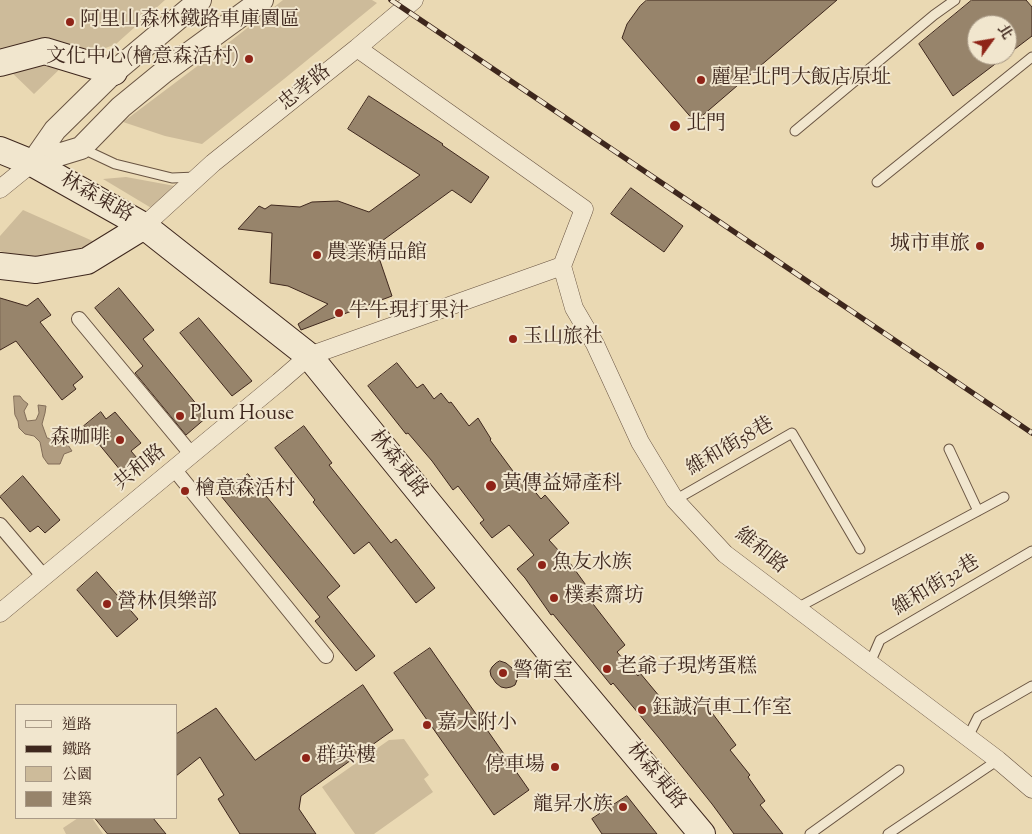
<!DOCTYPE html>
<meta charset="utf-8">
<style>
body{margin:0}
#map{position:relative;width:1032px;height:834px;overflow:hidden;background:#ead9b3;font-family:"Sorts Mill Goudy","Noto Serif TC",serif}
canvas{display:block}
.legend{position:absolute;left:15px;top:704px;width:162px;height:115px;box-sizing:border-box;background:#f1e6ce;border:1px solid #a99a87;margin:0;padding:6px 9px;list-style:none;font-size:15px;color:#3e271d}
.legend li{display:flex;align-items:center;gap:10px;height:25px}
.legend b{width:25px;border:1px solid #a99a87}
.north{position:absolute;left:967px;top:15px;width:50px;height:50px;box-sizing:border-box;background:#f1e6ce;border:1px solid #a99a87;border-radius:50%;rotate:58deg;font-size:14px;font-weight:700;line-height:20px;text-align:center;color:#3e271d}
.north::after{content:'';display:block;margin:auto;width:18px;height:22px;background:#8f2418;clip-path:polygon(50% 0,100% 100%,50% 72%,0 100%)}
</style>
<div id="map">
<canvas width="1032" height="834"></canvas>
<ul class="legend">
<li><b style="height:6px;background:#f1e6ce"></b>道路</li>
<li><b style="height:6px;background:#3e271d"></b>鐵路</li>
<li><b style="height:14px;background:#cdbb9a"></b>公園</li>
<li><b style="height:14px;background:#97846b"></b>建築</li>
</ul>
<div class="north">北</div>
</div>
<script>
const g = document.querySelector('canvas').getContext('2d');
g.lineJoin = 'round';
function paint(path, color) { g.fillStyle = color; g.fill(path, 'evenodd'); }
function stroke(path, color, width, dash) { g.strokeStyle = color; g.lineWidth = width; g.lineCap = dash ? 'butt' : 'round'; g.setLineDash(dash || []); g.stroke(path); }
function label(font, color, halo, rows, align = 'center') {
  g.font = font + ' "Sorts Mill Goudy","Noto Serif TC",serif'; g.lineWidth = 4; g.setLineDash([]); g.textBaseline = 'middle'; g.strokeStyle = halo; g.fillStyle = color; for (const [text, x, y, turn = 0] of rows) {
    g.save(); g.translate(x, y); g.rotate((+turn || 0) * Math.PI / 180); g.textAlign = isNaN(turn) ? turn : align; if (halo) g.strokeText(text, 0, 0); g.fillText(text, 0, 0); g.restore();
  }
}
paint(new Path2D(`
 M0,0H165L116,44L82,57L0,55Z
 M283,0H372L377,3L284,79L202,144L165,136L123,122L232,40Z
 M66,63L34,94L5,66Z
 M126,177L175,186L153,209L103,179Z
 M23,210L95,242L71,259L27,260L0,251V236Z
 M404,739L429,775L424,779L433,792L374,834H355L322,787L389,740Z
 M78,818H92L103,834H66L63,828Z`), '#cdbb9a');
const water = new Path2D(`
 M14,396H20L23,400L28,404L24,411L27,421L36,420L39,413L38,405L46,406L45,413L42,424L47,438L56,440L64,439L72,451L64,454L60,464H48L43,457L40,442L34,436L25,434L19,428L18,421L15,415Z`);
paint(water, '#b09c80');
stroke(water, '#826d58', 1);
const building = new Path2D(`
 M647,0H837L695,122L622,38L627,24L640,6Z
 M972,0H1026L1032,7V36L1007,55V25H977V55H1007L953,96L919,44Z
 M369,96L443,144L442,145L489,177L471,203L452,190L375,246L392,296L301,330L298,324L328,304L288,286L270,283L272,233L238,229L259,206L265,209L271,205L300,207L312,202L338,201L369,212L420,175L348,129Z
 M631,188L683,226L664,252L611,214Z
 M119,288L154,330L143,339L207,417L186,435L135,373L143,366L95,308Z
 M0,298L27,306L38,298L51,315L40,322L83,377L73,385L76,389L62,400L16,341L0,350Z
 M199,318L252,381L232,396L180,333Z
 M397,363L417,388L423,384L434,399L441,393L449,403L451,402L469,426L478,418L491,439L490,440L524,486L528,483L541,499L545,495L569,523L549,540L570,563L588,588L583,591L625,645L617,652L638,676L640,673L675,715L704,702L736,745L730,750L750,775L748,777L765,801L760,805L783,834H734L712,804L659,738L613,683L611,685L598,669L553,614L551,615L525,578L517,569L534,555L509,525L492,538L480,523L484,520L458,486L453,490L432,461L408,433L406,434L368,386Z
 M101,412L106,419L115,412L141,443L131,451L137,458L121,471L84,426Z
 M304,426L332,463L329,465L391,543L396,539L435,588L416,603L369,542L354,554L313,502L315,500L275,448Z
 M248,474L340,586L327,597L375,656L356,671L315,621L320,617L221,496Z
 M23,476L60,520L45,533L38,526L30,532L0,497Z
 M97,572L138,619L117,637L77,590Z
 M430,648L529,790L494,815L394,673Z
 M500,661L506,663L512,668L517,675V680L515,685L511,687L506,688L501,687L496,683L491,676L490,671L492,667L496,663Z
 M363,685L393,730L301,796L299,809L316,834H240L218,799L224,795L200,757L176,776V734L216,708L255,760Z
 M627,796L657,834H602L592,819Z
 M95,818H153L166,834H108Z`);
paint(building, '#97846b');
stroke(building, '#3e271d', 1);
const service = new Path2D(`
 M795,131L934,15L955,0
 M81,148L115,164L172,178L196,177
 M877,182L1032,57
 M949,449L978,511
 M675,500L792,433L860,549
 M797,608L1004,497
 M870,663L880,640L1032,551
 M968,737L978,717L1032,686
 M810,834L899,770
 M888,834L998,760`);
const pedestrian = new Path2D(`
 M79,319L192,455
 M174,469L326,656
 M0,525L44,577`);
const minor = new Path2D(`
 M0,189L32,163
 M144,226L213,163L357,48L414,0
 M562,266L574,308L595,344L640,442L675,500L725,554L998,760L1032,789
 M0,613L279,382L309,356L562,266L584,209L357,48`);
const tertiary = new Path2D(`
 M32,163L81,148L121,107L165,71L262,0
 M32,163L55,130L114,72L200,0`);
const secondary = new Path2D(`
 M0,63L45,51L114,72
 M0,150L32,163L144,226L309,356L557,661L702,834
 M0,266L36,270L87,261L144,226`);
stroke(service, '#695442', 11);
stroke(pedestrian, '#695442', 16);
stroke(minor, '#695442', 19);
stroke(tertiary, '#695442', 24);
stroke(secondary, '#3e271d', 28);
stroke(service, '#f1e6ce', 9);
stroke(pedestrian, '#f1e6ce', 14);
stroke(minor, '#f1e6ce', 18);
stroke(tertiary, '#f1e6ce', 22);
stroke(secondary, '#f1e6ce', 26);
const rail = new Path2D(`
 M391,0L1032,433`);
stroke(rail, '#3e271d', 5.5);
stroke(rail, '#f1e6ce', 4, [11]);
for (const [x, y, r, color] of [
 [70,22,5,"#8f2418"],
 [249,59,5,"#8f2418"],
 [701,80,5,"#8f2418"],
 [675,126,6,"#8f2418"],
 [980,246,5,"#8f2418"],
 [317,255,5,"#8f2418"],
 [339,313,5,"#8f2418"],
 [513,339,5,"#8f2418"],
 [180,416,5,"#8f2418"],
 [120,440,5,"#8f2418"],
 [491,486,6,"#8f2418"],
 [185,491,5,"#8f2418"],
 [542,565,5,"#8f2418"],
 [554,598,5,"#8f2418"],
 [107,604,5,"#8f2418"],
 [607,669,5,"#8f2418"],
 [503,673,5,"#8f2418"],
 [642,710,5,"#8f2418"],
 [427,725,5,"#8f2418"],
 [306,758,5,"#8f2418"],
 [555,767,5,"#8f2418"],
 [623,807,5,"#8f2418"]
]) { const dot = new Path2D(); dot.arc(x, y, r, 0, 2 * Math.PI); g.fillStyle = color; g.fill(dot); stroke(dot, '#f1e6ce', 2); }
label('20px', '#3e271d', '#f1e6ce', [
 ["阿里山森林鐵路車庫園區",80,22],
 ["文化中心(檜意森活村)",239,59,"right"],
 ["麗星北門大飯店原址",711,80],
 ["北門",686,126],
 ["城市車旅",970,246,"right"],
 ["農業精品館",327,255],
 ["牛牛現打果汁",349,313],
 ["玉山旅社",523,339],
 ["Plum House",190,416],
 ["森咖啡",110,440,"right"],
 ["黃傳益婦產科",502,486],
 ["檜意森活村",195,491],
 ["魚友水族",552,565],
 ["樸素齋坊",564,598],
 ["營林俱樂部",117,604],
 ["老爺子現烤蛋糕",617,669],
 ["警衛室",513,673],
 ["鈺誠汽車工作室",652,710],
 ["嘉大附小",437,725],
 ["群英樓",316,758],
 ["停車場",545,767,"right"],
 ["龍昇水族",613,807,"right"]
], 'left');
label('20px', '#3e271d', '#f1e6ce', [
 ["忠孝路",306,89,-39],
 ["林森東路",96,199,29],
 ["維和街58巷",731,448,-30],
 ["林森東路",397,465,51],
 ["共和路",141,469,-39],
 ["維和路",760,552,39],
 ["維和街32巷",937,587,-31],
 ["林森東路",655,777,50]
]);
</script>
